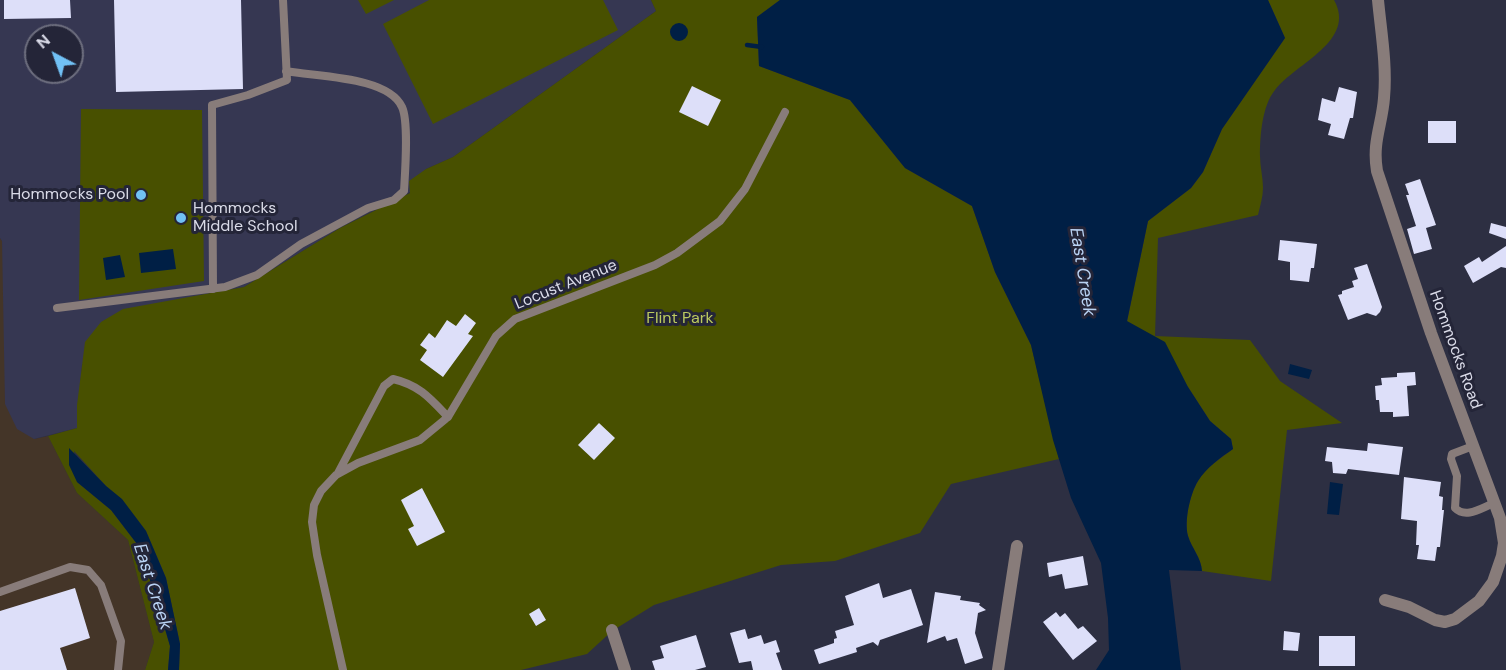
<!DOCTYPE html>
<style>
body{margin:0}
#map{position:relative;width:1506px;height:670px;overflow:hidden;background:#2d2f42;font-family:"DM Sans",sans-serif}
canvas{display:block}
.north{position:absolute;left:24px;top:24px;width:60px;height:60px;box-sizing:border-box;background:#242538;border:2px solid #6d6e7e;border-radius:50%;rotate:319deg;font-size:16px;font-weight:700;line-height:24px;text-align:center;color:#dadbe8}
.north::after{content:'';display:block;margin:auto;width:21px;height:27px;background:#71c1f5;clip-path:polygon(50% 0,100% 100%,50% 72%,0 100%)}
</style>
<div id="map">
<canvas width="1506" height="670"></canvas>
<div class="north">N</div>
</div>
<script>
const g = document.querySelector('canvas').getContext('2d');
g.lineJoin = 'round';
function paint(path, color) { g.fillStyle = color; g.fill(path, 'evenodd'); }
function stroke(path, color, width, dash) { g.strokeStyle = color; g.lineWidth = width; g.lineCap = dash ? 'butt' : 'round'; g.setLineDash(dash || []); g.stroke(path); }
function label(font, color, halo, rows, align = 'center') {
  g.font = font + ' "DM Sans",sans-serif'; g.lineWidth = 6; g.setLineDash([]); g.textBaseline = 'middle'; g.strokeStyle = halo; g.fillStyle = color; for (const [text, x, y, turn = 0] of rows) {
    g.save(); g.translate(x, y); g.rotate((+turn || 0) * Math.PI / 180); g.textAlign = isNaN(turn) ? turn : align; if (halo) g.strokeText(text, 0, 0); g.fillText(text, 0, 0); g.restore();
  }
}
paint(new Path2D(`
 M0,238L2,241L34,439L48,436L77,493L128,540L154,642L145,670H0Z`), '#443528');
paint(new Path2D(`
 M0,0H651L656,11L453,157L426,169L410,192L340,228L244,287L219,292L82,365L77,428L34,439L17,429L5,404L2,241L0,238ZM36,36H72V72H36Z`), '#363752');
paint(new Path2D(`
 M358,0H394L366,14Z
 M429,0H603L618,30L433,124L383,24Z
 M651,0H780L757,17L759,66L850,100L905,168L972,206L995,272L1031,345L1059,459L951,484L920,533L835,561L781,565L654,605L612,631L587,654L521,670H179L180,644L166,578L146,531L122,500L106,486L74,451L77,482L111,510L137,544L154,591L170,646L168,670H145L154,642L128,540L77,493L48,436L77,428V405L85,342L101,322L123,309L244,287L340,228L410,193L409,181L426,169L453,157L656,11Z
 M1268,0H1334C1357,41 1296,63 1275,90C1262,106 1260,136 1260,156C1260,167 1263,177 1263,188C1263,197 1260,206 1258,215L1158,238L1155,336L1250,340L1280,381L1342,423L1287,430L1271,581L1202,571C1201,557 1192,549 1188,536C1184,521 1190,494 1198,481C1205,468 1221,458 1233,449L1231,439L1210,421L1188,387L1127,322L1148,221L1191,188L1203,172L1222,129L1285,38Z
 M81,109L202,110L204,281L79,300Z`), '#485000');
paint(new Path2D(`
 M780,0H1268L1285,38L1222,129L1203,172L1191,188L1148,221L1127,321L1165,342L1188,387L1210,421L1231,439L1233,449C1221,457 1206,468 1198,481C1190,494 1184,521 1188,536C1192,549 1201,557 1202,571L1169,570L1181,670H1096L1109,650L1108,618L1101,563L1071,498L1053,440L1031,345L995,272L972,206L905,168L850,100L759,66L757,17Z
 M670 32a9 9 0 1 1 18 0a9 9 0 1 1-18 0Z
 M173,249L176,269L141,273L139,253Z
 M120,255L125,277L106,280L103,258Z
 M1290,364L1312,370L1309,379L1288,374Z
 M69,448L106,486L122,499L146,531L166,578L180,644L179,670H168L170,646L154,591L137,544L111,510L77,482L69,465Z
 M1330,482L1343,484L1339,515L1327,514Z`), '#001f45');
stroke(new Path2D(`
 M747,45L762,47`), '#001f45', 4.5);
paint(new Path2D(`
 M4,0H70L71,18L4,19Z
 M114,0H241L243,89L116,92Z
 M692,86L721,100L708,126L679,112Z
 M1339,87L1357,92L1353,118H1350L1344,139L1328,135L1331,124L1318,120L1322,98L1335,102Z
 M1428,121H1456V143H1428Z
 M1420,179L1436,225L1426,228L1432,249L1414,254L1407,229L1416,226L1406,195H1409L1405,184Z
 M1491,223L1506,227V239L1489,233Z
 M1280,240L1317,244L1314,268H1311L1309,282L1290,280V262L1278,260Z
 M1506,246V268L1501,267L1473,283L1464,266L1479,257L1482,262Z
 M1367,264L1382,307L1380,312L1376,316L1367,313L1348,320L1338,295L1342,294V291L1354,287L1352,281L1358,279L1354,268Z
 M465,314L476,323L468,334L473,336L443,377L420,360L427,350L420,345L429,333L435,338L447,320L456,326Z
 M1415,372L1416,385L1407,386L1409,416L1393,417V412H1380L1379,400H1376L1375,386L1382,385L1381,378L1397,377V373Z
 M599,423L615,438L594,460L578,445Z
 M1368,443L1403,447L1399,475L1348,469L1346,474L1333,473L1332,462L1325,461L1327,447L1367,451Z
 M1404,477L1441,482L1439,496L1443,497L1442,510H1444L1440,547H1437L1435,561L1417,559L1419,545H1416L1417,521L1401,519Z
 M422,488L445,532L417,546L408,529L414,526L401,500Z
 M1083,556L1088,585L1065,589L1062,574L1049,577L1047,563Z
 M879,583L883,598L911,589L923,625L883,639L880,640L878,646L873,642L856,648L857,652L819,664L814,650L834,643V639L837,638L835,631L854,625L845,596Z
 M75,588L90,638L60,648L67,670H0V611Z
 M935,592L961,596L960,600L980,603L979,605L986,610L978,613L975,633L983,658L965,664L957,638L947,641L945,636L927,643Z
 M539,608L546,620L536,626L529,614Z
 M1056,612L1060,617L1065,613L1078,629L1083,626L1097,641L1073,660L1043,622Z
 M745,629L748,639L761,635L764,644L776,640L780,652L776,653L782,670H753L751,661L739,663L730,633Z
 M1284,631L1300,633L1298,651L1283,650Z
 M696,635L706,667L695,670H655L652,661L664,658L660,646Z
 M1319,636H1355V666H1319Z`), '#dddff9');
stroke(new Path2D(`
 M213,289L212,105L248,95L287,80L283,0
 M57,308L225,287L257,275L301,244L368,208L394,200L404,191C405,173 409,122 402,107C388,76 316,77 286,71
 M1473,446L1452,454L1451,459L1457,476L1455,508C1466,519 1481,508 1494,503
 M338,473L384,386L393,379C419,385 430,398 448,417
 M0,592L70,567L88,570L101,585L121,641L118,670
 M343,670L317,555L312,522L314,505L321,491L336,475L358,463L420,440L448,417L496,336L515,319L655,265L677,253L720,221L745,189L785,112`), '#887c7a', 8);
stroke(new Path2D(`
 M1378,0C1381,32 1387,65 1384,98C1382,125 1372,142 1377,171L1431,333L1500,518L1504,543L1502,556L1493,582L1479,601L1455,619L1445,622L1435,620L1409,607L1385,600
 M612,630L625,670
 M998,670L1017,546`), '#887c7a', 12);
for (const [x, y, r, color] of [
 [141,195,6,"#71c1f5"],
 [181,218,6,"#71c1f5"]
]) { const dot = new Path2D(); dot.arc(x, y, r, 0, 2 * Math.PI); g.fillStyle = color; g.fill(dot); stroke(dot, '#242538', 2); }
label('16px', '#dadbe8', '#242538', [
 ["Hommocks Pool",129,195],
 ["Hommocks",193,209,"left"],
 ["Middle School",193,227,"left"]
], 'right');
label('16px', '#dadbe8', '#242538', [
 ["Locust Avenue",566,285,-22],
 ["Hommocks Road",1455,350,70]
]);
label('16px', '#bcca60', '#242538', [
 ["Flint Park",680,319]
]);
label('italic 18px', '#b9d2f3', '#242538', [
 ["East Creek",1082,272,81],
 ["East Creek",152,587,72]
]);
</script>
